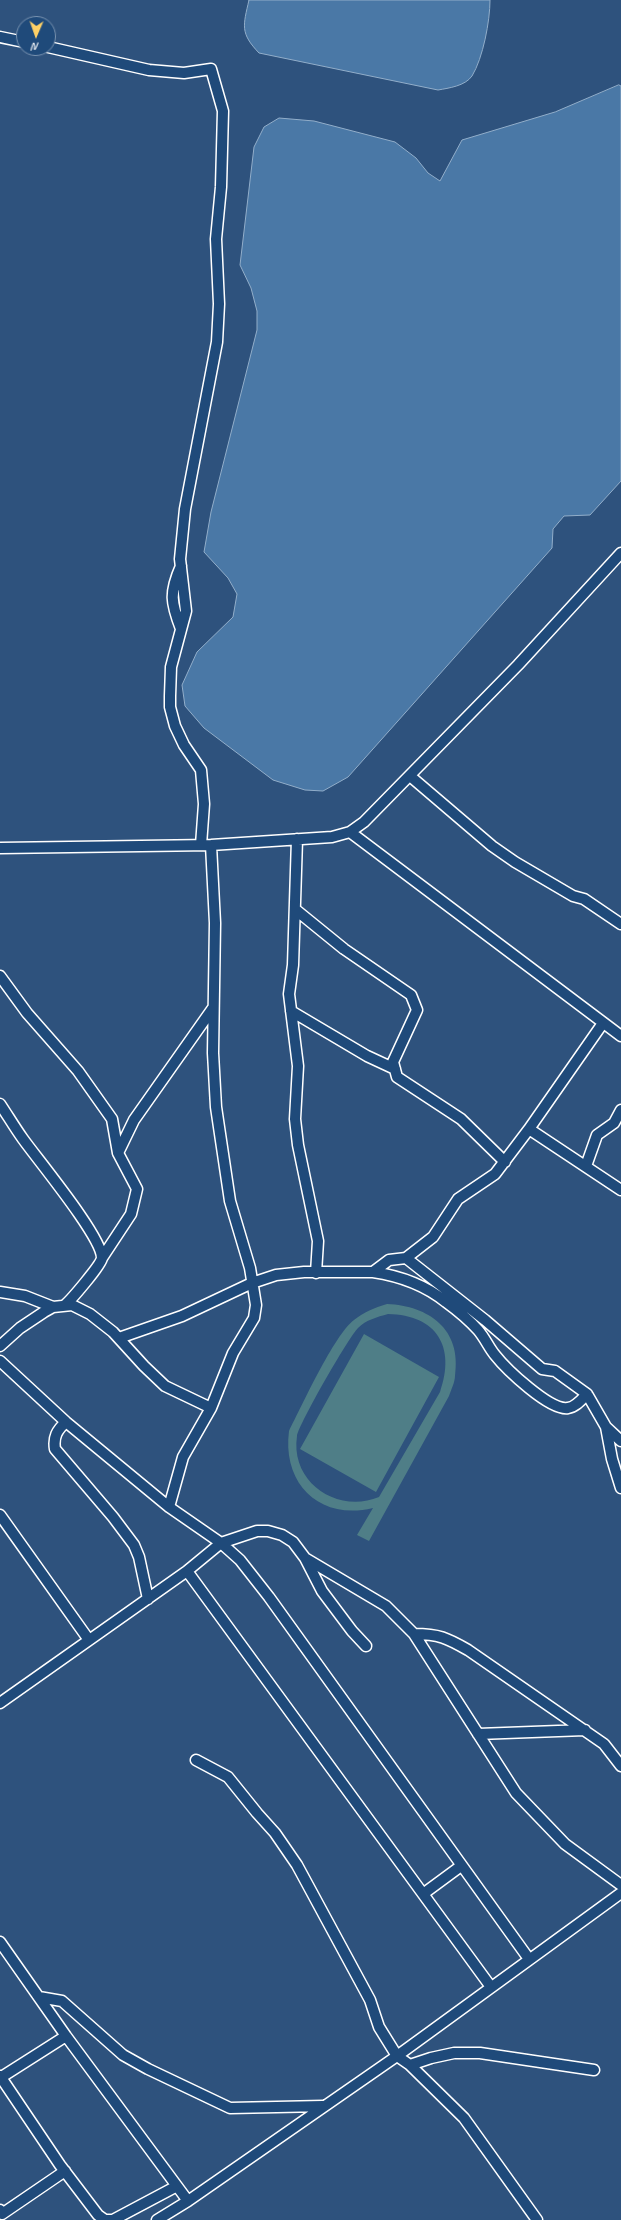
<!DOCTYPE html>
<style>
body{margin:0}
#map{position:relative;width:621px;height:2220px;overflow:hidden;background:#2e527d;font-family:Caveat,sans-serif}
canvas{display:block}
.north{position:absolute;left:16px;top:16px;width:40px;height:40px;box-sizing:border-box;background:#1f4a7a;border:1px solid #7992af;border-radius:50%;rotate:182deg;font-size:11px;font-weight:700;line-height:16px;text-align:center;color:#fff}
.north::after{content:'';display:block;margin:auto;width:14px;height:18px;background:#ffd166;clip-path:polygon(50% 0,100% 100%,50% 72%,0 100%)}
</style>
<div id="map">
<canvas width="621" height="2220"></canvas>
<div class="north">N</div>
</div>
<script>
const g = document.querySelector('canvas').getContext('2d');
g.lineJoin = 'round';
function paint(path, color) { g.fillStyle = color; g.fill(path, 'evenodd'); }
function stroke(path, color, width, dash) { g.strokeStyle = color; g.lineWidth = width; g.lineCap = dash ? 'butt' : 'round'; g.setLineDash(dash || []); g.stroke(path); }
paint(new Path2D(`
 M387,1304C429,1306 462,1329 455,1376C455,1382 451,1390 449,1396L369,1541L357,1535L373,1508C320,1521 282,1484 289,1431C302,1406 334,1335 354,1320C364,1312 374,1308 387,1304ZM388,1314C437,1315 456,1347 440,1392L379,1497C338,1514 290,1483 297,1436C299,1424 348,1338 358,1328C366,1320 377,1317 388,1314Z
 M364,1334L439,1377L376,1492L300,1449Z`), '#4f7e87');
const water = new Path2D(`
 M249,0H490C490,21 483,58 472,76C465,86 449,88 438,90L259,53C240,33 243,26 249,0Z
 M619,85L621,86V481L590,515L564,516L553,529L552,548L348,777L323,791L305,790L273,780L204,728L185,706L182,685L197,652L233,617L237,594L228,578L204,552L211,512L257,330V311L251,288L240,265L254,147L264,127L279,118L314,121L395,142L416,158L428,173L440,181L462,140L555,112Z`);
paint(water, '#4a78a6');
stroke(water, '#92aeca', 1);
const minor = new Path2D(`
 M0,37L24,42
 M48,47L149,70L184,73L211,69L223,111L221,187L216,239L219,304L217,342L185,509L180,559L186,611L171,667L170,696V707L175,726L184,745L201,770L204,804L201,845
 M181,566C169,593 171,603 181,629
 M410,776L492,846L515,862L573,896L584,899L621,924
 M350,832L621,1036
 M297,839L293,965L289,994L298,1066L295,1119L298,1145L318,1241L316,1273
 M0,848L211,845L332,837L350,832L364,822L518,665L621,553
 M296,910L344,949L411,995L417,1010L393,1062L397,1077L461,1119L505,1162
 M0,976L27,1013L78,1071L112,1119L118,1153
 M291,1011L367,1056L395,1069
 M0,1104C8,1116 15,1128 23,1139C38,1160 102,1237 102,1258C101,1265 71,1300 65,1305
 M529,1129L603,1023
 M586,1166L597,1135L614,1123L621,1110
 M102,1258L131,1214L137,1189L118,1153L134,1120L213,1008
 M406,1258L433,1237L458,1199L495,1174L529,1129L621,1190
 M373,1272C400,1276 425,1285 446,1302C457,1310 469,1320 478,1330C485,1338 489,1348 495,1355C506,1369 550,1411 568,1408C576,1407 582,1399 587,1394
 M0,1292L25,1296L53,1307
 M119,1338L182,1316L252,1283L276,1275L304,1272H373L389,1260L406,1258L485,1320L542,1369L555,1371L587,1394L606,1427L621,1441
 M0,1346L20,1328L44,1312L53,1307L72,1305L90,1314L113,1332L144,1366L165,1386L211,1408L233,1353L254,1318L256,1305L250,1268L230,1201L216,1107L213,1053L215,923L211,845
 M0,1361L66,1422L169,1507L221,1543L240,1560L269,1597L529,1959
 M66,1422C57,1430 53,1437 55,1449L113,1517L134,1545L139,1557L148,1599
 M606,1427L612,1459L621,1488
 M169,1507L183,1457L211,1408
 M0,1515L89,1640
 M305,1558L386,1606L414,1634L516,1793L565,1844L621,1885
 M187,1571L491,1987
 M414,1634C439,1634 447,1638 468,1650L604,1744L621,1766
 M0,1703L187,1571L221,1543L257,1531H268L282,1535L293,1542L305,1558L322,1591L352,1631L366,1646
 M478,1734L585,1730
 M196,1760L228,1777L257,1813L275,1833L297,1865L370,2000L379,2027L397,2056L410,2065L464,2118L537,2220
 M423,1894L461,1866
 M0,1942L66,2036L188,2201
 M39,1997L62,2001L123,2055L148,2069L230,2108L323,2106
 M410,2065L431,2058L454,2053H480L594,2070
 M0,2076L60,2165L98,2215L105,2220
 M0,2078L66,2036
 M0,2210L2,2214L65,2171
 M107,2220H113L177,2186
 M157,2220L188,2201L397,2056L621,1893`);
stroke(minor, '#fff', 13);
stroke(minor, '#1f4a7a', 10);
</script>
